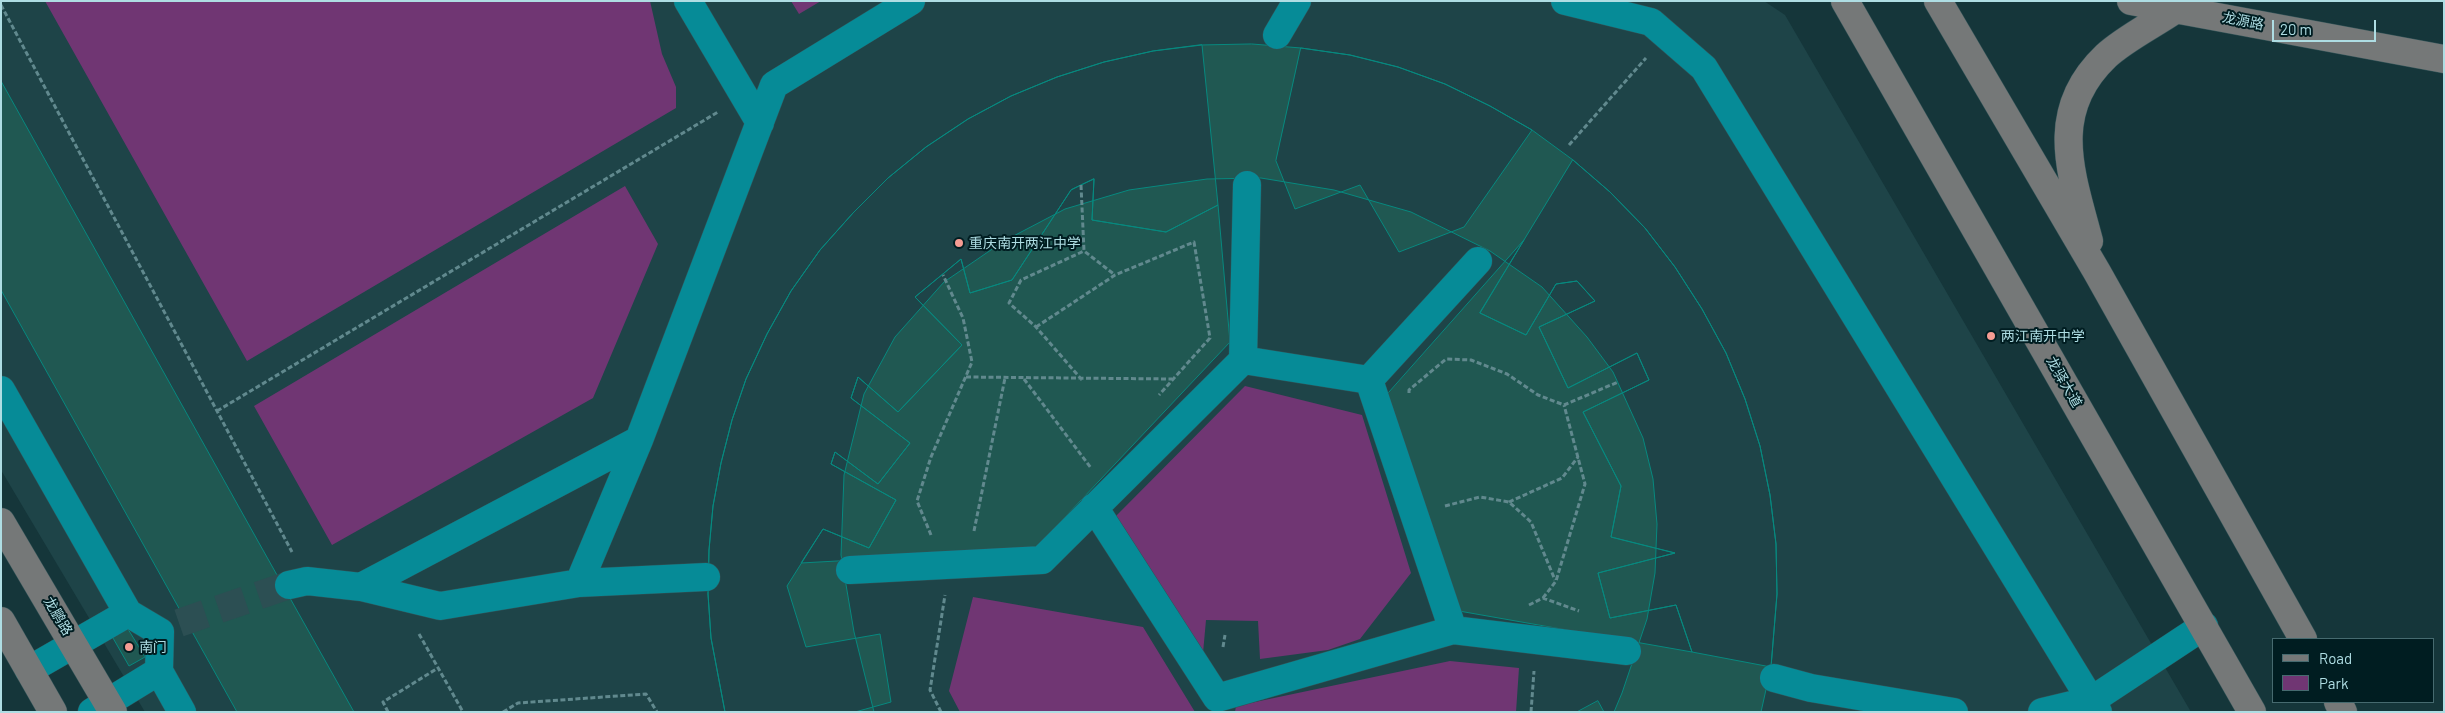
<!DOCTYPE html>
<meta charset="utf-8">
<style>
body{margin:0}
#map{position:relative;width:2445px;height:713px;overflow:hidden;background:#15363a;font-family:Barlow,sans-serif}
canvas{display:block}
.frame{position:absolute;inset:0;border:2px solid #aedde3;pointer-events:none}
.legend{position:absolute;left:2272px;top:638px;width:162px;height:65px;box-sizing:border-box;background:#001d21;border:1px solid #466a6f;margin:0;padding:6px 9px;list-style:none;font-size:15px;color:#aedde3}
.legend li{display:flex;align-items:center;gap:10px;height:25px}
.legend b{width:25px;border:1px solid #466a6f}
.scale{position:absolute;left:2272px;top:20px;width:104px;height:22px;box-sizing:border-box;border:2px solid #aedde3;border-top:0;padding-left:6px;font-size:15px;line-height:18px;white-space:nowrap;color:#aedde3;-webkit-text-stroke:4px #001d21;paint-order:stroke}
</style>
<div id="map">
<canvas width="2445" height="713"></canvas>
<div class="frame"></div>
<ul class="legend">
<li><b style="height:6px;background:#757878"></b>Road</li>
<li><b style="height:14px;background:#703673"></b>Park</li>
</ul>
<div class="scale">20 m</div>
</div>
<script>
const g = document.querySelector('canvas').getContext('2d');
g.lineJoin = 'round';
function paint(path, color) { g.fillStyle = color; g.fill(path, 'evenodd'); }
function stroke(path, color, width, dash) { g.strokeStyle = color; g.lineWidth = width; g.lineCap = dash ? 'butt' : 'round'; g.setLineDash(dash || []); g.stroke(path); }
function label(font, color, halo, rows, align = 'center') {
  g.font = font + ' Barlow,"Noto Sans SC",sans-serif'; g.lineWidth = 4; g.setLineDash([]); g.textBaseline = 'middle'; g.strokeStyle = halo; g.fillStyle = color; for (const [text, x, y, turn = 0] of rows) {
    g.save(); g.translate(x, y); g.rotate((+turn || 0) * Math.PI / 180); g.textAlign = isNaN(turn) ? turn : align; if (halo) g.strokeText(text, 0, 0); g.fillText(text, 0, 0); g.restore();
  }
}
paint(new Path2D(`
 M1,1H1764L1785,15L2191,712H145L1,470Z`), '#1e4448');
paint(new Path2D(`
 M45,1H650L662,54L676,87V108L247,361Z
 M791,1H821L799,14Z
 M625,186L658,244L593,398L332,545L254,406Z
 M1245,386L1362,415L1411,573L1360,639L1328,650L1260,659L1258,621L1206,620L1203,653L1116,516Z
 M973,597L1143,627L1195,712H960L949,691Z
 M1450,661L1519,668L1516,712H1235L1236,706Z`), '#703673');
const building = new Path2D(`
 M1252,44L1301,48L1350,55L1398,67L1445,84L1490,106L1532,130L1573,160L1610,192L1645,228L1675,267L1702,309L1726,353L1745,399L1760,446L1770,495L1776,544L1777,594L1771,667L1761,712H1614L1622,693L1647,619L1655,573L1657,524L1653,479L1643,438L1613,372L1587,337L1542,287L1490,251L1411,212L1334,190L1261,178L1207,179L1129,190L1065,209L1004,241L944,282L895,337L864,394L844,475L841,555L854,632L874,712H725L711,638L708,594L709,550L713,506L721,463L732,420L746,379L767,334L791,291L820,250L853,213L888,178L926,147L968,119L1011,96L1057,77L1104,62L1153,51L1202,45Z
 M1202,45L1218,205L1166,232L1092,220L1094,179L1081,185L1071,190L1012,280L970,293L961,259L915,297L962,345L898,412L858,377L851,398L910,443L878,484L835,452L831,464L896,500L869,548L823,529L787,586L806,647L880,634L891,702L855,712H725L711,638L708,594L709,550L713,506L721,463L732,420L746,379L767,334L791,291L820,250L853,213L888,178L926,147L968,119L1011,96L1057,77L1104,62L1153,51Z
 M1301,48L1350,55L1398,67L1445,84L1490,106L1532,130L1464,227L1399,252L1360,185L1295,209L1276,161Z
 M1,81L259,543L354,712H237L1,290Z
 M1573,160L1610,192L1645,228L1675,267L1702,309L1726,353L1745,399L1760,446L1770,495L1776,544L1777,594L1771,667L1692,652L1676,605L1610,618L1598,573L1675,553L1611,537L1621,486L1583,412L1649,380L1637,353L1568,388L1539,327L1595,301L1577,281L1556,284L1526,335L1480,313Z
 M1094,179L1092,220L1166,232L1218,205L1230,342L1034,550L801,563L823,529L869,548L896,500L831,464L835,452L878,484L910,443L851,398L858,377L898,412L962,345L915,297L961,259L970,293L1012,280L1071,190Z
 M1524,240L1480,313L1526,335L1556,284L1577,281L1595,301L1539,327L1568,388L1637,353L1649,380L1583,412L1621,486L1611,537L1675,553L1598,573L1610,618L1676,605L1692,652L1459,611L1385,397Z
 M128,629L145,657L129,666L113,638Z
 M1598,701L1604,712H1577Z`);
paint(building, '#205852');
stroke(building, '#07897f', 1);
stroke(new Path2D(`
 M179,623L289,585`), '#2c4f53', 28, [28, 14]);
const minor = new Path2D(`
 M688,1L760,123
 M1565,1L1651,22L1704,68L2098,712
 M1277,35L1297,1
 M1478,261L1369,380L1453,630L1627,651
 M1243,360L1369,380
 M1,390L128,613
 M1094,507L1217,698L1453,630
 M850,570L1042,560L1243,360L1247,185
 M579,583L639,440
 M289,585L307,581L361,587L440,606L579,583L706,577
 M361,587L639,440L774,85L911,1
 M29,670L128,613L160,632
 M159,671L182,712
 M1774,678L1811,688L1954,712
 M92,712L159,671L160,632
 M2042,712L2092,700L2204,626`);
const major = new Path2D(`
 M1845,1L2252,712
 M1938,1L2097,272L2303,639
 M2131,1L2444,59
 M2089,241C2071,173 2047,112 2106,56C2124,39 2156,23 2176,9
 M1,522L113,712
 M1,621L53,712
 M2338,702L2343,712`);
stroke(minor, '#315357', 29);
stroke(major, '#315357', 29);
stroke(new Path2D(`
 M1,5L292,552
 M1569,145L1646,58
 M1081,185L1084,251L1115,275
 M1036,327L1115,275L1194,242L1210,338L1159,395
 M966,377L1172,379
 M1024,379L1091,468
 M1082,380L1036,327L1009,303L1021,280L1084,251
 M1409,393V390L1446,359L1471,360L1507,374L1538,395L1564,405L1618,382
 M217,411L718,112
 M1509,502L1562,478L1578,457
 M1445,506L1480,497L1509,502L1531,522L1555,580
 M974,531L1005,378
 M931,535L917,501L931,457L972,362L963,318L943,275
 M1543,598L1556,581L1585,484L1564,405
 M1529,605L1543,598L1579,611
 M419,634L463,712
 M1223,647L1225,635
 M388,712L383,702L438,668
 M503,712L518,703L646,694L657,712
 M941,712L930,690L945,595
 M1531,712L1534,671`), '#61898e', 3, [5, 2.5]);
stroke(minor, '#068b97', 28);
stroke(major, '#757878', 28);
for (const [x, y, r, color] of [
 [959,243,5,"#f59c93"],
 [1991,336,5,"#f59c93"],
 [129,647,5,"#f59c93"]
]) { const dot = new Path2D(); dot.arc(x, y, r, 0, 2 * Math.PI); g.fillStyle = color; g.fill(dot); stroke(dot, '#001d21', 2); }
label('14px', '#aedde3', '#001d21', [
 ["龙源路",2243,21,11],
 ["龙驿大道",2064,382,60],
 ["龙鹏路",58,616,59]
]);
label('14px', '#aedde3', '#001d21', [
 ["重庆南开两江中学",969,243],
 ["两江南开中学",2001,336],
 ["南门",139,647]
], 'left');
</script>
